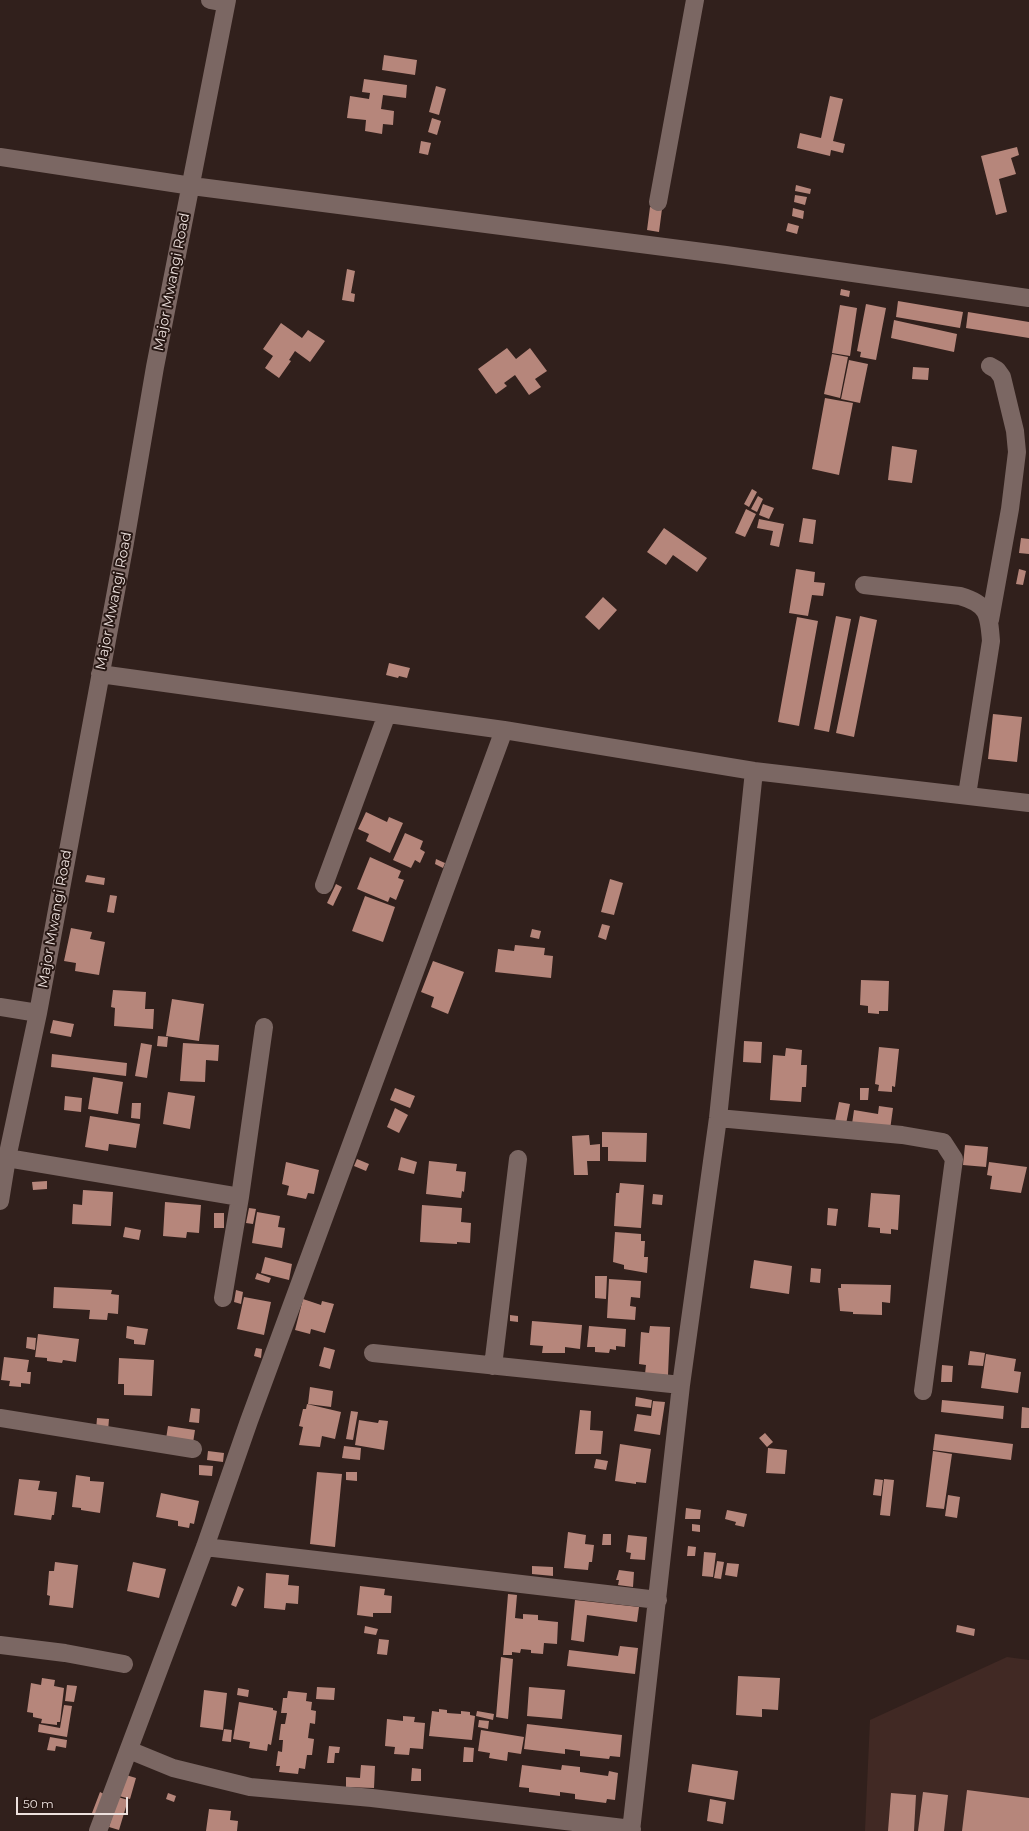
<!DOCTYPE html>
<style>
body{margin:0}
#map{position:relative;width:1029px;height:1831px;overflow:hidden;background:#31201c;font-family:Montserrat,sans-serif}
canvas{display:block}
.scale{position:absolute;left:16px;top:1797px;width:112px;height:18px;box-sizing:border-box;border:2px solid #ede1de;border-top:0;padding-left:5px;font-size:12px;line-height:14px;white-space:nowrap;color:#ede1de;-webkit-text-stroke:3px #271713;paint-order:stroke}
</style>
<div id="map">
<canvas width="1029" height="1831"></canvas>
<div class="scale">50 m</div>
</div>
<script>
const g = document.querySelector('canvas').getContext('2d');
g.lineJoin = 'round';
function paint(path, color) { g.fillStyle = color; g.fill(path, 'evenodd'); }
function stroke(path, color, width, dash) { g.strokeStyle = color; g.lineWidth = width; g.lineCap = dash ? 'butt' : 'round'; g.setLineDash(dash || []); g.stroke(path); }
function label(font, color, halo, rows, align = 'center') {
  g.font = font + ' Montserrat,sans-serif'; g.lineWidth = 4; g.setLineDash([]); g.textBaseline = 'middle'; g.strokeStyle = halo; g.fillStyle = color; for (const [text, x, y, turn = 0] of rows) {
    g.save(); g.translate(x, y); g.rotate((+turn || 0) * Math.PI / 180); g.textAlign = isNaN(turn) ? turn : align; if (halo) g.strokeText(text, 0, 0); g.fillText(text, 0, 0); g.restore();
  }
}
paint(new Path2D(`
 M1007,1657L1029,1660V1831H865L870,1720Z`), '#412924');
paint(new Path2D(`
 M384,55L417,60L415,75L382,70Z
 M364,79L407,85L406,98L383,95L381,109L394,111L393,125L383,124L382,134L365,131L366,120L347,118L350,96L369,99L370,93L362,92Z
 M436,86L446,89L439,115L429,112Z
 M830,96L843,99L833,141L845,144L843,153L831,150L830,156L797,148L800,133L821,138Z
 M432,118L441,121L437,135L428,132Z
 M421,141L431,143L428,155L419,153Z
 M1017,147L1019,155L1011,158L1016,174L999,179L1007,212L996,215L981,156Z
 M796,185L811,189L810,194L795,191Z
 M795,195L807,197L805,205L794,202Z
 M650,207L662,209L659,232L647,230Z
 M793,208L804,211L803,219L792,216Z
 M788,223L799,226L797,234L786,231Z
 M347,269L355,271L351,293L355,294L354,302L342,300Z
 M841,289L850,291L849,297L840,295Z
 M898,301L963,312L960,328L896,317Z
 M866,304L886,308L876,360L860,357L861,352L857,351Z
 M840,305L857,308L850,356L832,353Z
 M968,312L1029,322V338L966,328Z
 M894,320L957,334L954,352L891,338Z
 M281,323L302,338L308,330L325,341L310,362L295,351L289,360L291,361L279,378L265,368L273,356L263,349Z
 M507,348L516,359L530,348L547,371L535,379L541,387L529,395L515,375L504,383L507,386L496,394L478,369Z
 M832,354L848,357L840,398L824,394Z
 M849,360L868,364L860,403L841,399Z
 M913,367L929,368L928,380L912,379Z
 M825,398L853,403L839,475L812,469Z
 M892,446L917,450L912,483L888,480Z
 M752,489L757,492L749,507L744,504Z
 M758,496L763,499L757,512L751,509Z
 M763,504L774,508L769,519L759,515Z
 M746,509L756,514L745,537L735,533Z
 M803,518L816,520L813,544L799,542Z
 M759,519L784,524L779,547L770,545L773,531L757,528Z
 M664,528L707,558L697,572L673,555L666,565L647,552Z
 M1021,538L1029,539V554L1019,553Z
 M796,569L815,572L814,582L825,583L823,596L812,595L808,616L789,613Z
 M1019,569L1026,571L1023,585L1016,584Z
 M603,597L617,610L599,630L585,617Z
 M836,616L851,619L829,732L814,729Z
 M860,616L877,620L854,737L836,733Z
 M797,617L818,621L799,726L778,722Z
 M389,663L410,668L407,678L399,676L398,678L386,675Z
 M993,714L1022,717L1017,762L988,759Z
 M366,812L387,822L389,817L403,823L390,853L366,841L369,834L358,829Z
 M405,833L423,841L420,849L425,852L420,863L415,860L411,868L393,860Z
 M370,857L401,871L398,878L404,880L396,900L390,897L388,902L357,889Z
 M436,859L445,863L443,868L435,864Z
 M87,875L105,878L104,885L85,882Z
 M610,879L623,883L614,915L601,912Z
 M336,884L342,887L333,906L327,903Z
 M110,895L117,896L114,913L107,912Z
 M365,896L395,907L383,942L352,931Z
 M602,924L610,926L606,940L598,937Z
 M71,928L92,932L90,939L105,942L99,975L75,971L76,963L64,961Z
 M532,929L541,931L539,939L530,937Z
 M515,945L545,948L544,955L553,956L551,978L495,972L498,949L514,951Z
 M433,961L464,972L448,1014L431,1007L434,997L421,992Z
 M861,980L889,981L888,1011H879V1014L868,1013V1006L860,1005Z
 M113,990L146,992L145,1009H154L153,1029L114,1026L115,1008L111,1007Z
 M172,999L204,1004L199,1041L166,1036Z
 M53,1020L74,1024L71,1037L50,1033Z
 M158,1036L168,1037L167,1047L157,1046Z
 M744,1041L762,1042L761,1063L743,1062Z
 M141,1043L152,1045L147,1078L135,1076Z
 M183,1043L219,1045L218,1061L206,1060L205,1082L180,1081Z
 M879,1047L899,1049L895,1087L892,1086V1092L878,1091L879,1085L875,1084Z
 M786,1048L802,1050L801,1065H807L806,1087H802L801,1102L770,1100L773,1055L785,1056Z
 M52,1054L127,1063L126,1076L51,1067Z
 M93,1077L123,1082L118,1114L88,1109Z
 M395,1088L415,1096L410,1108L390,1100Z
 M860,1088H869L868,1100H860Z
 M168,1092L195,1096L190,1129L163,1124Z
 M65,1096L82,1098L81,1112L64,1110Z
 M839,1102L850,1104L846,1124L835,1121Z
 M132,1103H141L140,1119L131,1118Z
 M879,1106L893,1108L890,1130L852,1124L854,1110L878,1114Z
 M395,1108L408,1115L399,1133L387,1127Z
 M90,1116L140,1124L136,1148L109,1144L108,1151L85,1147Z
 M602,1132L647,1133L646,1162L608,1161V1147H602Z
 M589,1135L590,1145L600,1144V1161H587L588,1175H574L572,1136Z
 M965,1145L988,1147L986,1167L963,1165Z
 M401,1157L417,1162L414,1174L398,1170Z
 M357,1159L369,1164L366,1171L354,1166Z
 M429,1161L457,1164L456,1171L466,1172L464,1192L462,1191L461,1198L426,1194Z
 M286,1162L319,1170L314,1194L308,1193L306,1199L287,1195L289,1186L282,1184Z
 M989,1162L1027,1167L1021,1193L990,1189L992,1176L987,1175Z
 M47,1181V1189L33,1190L32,1182Z
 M620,1183L644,1185L641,1228L614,1226L616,1193H619Z
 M83,1190L113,1192L111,1226L72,1224L73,1204L82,1205Z
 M871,1193L900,1195L898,1230L891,1229V1234L880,1233V1228L868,1227Z
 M653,1194L663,1195L662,1205L652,1204Z
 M165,1202L201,1205L199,1233L187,1232L186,1238L163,1236Z
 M422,1205L462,1208L461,1222L471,1223L470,1243L457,1242V1244L420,1242Z
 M249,1208L256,1209L253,1224L246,1223Z
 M828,1208L838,1209L836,1226L827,1225Z
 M257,1212L280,1216L278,1227L285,1228L282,1248L252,1243Z
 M214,1213H224V1228H214Z
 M125,1227L141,1230L139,1240L123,1237Z
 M615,1232L641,1234V1241H645L644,1257H648L647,1273L624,1269V1265L613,1262Z
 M265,1257L292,1264L289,1280L261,1273Z
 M754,1260L792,1266L789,1294L750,1288Z
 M811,1268L821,1269L820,1283L810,1282Z
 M257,1273L271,1278L269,1283L255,1279Z
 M595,1276H607L606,1299L595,1298Z
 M609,1279L641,1281L640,1298L631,1297L630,1306L636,1307L635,1320L607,1318Z
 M841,1284L891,1285L890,1303L882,1302V1315L853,1314V1312L840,1311L838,1288H841Z
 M54,1287L112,1290L111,1294L119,1295L118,1314L108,1313L107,1320L89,1319L90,1310L53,1308Z
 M236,1290L243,1292L241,1304L234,1302Z
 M244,1297L271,1302L264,1335L237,1329Z
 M303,1299L321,1305L322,1301L334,1304L325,1333L311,1329L310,1334L295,1330Z
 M510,1315L518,1316V1322L510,1321Z
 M532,1321L582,1325L580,1349L565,1347V1353H542L543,1346L530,1345Z
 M127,1326L148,1329L145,1345L134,1344V1340L126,1338Z
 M589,1326L626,1329L625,1347L616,1346V1350L610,1349L609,1353L595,1352V1347H587Z
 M650,1326L670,1327L668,1375L645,1374L646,1365L639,1364L641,1332L649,1333Z
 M38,1334L79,1339L76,1362L63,1360L62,1363L47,1361V1358L35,1357Z
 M27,1337L36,1338L35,1350L26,1348Z
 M324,1347L335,1350L330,1369L319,1366Z
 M256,1348L262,1349L261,1358L254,1356Z
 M970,1351L985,1353L983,1366L968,1365Z
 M986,1354L1016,1359L1014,1371L1021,1372L1018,1393L981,1388Z
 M4,1357L29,1360L27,1372H31L30,1384L21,1383V1387L9,1386L10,1381L1,1380Z
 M119,1358L154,1360L152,1396L124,1395V1384H118Z
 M942,1365L953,1366L952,1382H941Z
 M310,1387L333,1391L331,1407L308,1404Z
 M636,1397L652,1400L651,1408L635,1406Z
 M942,1400L1004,1406L1003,1419L941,1412Z
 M653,1401L665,1402L660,1435L634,1431L637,1414L651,1416Z
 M307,1404L341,1412L335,1439L322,1436L320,1447L299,1445L303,1427L299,1426L303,1409H306Z
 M1022,1407L1029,1408V1428H1021Z
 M191,1408L200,1409L199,1423L189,1422Z
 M580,1410L591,1411L590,1430L603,1431L601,1454H575Z
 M351,1411L358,1412L353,1440L346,1439Z
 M97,1418L109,1419L108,1431L96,1430Z
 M359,1420L378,1423L379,1420L388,1421L384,1450L355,1445Z
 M168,1426L195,1430L193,1443L166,1439Z
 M765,1433L773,1442L767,1447L759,1438Z
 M935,1434L1013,1444L1011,1460L933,1450Z
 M620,1444L651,1449L646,1483L636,1482V1484L615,1481Z
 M344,1446L361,1448L360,1460L342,1458Z
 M768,1448L787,1450L785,1474L766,1473Z
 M208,1451L224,1453L223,1462L207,1460Z
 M933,1451L952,1454L944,1509L926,1507Z
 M596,1459L608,1461L606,1470L594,1468Z
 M199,1465L213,1466L212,1476L199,1475Z
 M317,1472L342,1474L335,1547L310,1544Z
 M346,1472H357V1481L346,1480Z
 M76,1475L90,1477V1481L104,1482L100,1513L81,1510V1508L72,1507Z
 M19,1479L40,1481L38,1490L57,1492L54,1515H52L51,1520L14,1515Z
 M875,1479L883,1480L881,1496L873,1495Z
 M884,1479L894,1480L890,1516L880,1515Z
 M161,1493L199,1501L194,1524L190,1523L189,1528L178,1526V1521L156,1517Z
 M948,1495L960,1497L957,1518L945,1516Z
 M686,1508L701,1510L700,1519H685Z
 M727,1510L747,1514L744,1527L735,1525L736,1522L725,1519Z
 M692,1524L700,1525V1532L692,1531Z
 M568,1532L586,1535L585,1544L594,1545L592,1562H589L588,1570L564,1568Z
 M603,1534H611V1545H602Z
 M628,1535L647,1537L645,1560L630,1559L631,1553L626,1552Z
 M688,1546L696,1547L695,1556H687Z
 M704,1552L716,1553L713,1577L702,1576Z
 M717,1561L724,1562L721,1579L714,1578Z
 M55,1562L78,1565L73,1608L49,1605L50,1596L47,1595L49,1571H54Z
 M133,1562L166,1569L159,1598L127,1591Z
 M727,1563L739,1564L737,1577L725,1575Z
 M532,1566L553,1567V1576L532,1574Z
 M619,1570L634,1572L633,1587L618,1585L619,1580H616Z
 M266,1573L289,1575L288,1585L299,1586L298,1604L286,1603L285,1610L264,1608Z
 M238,1586L244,1589L236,1607L231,1605Z
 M360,1586L385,1589L384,1595L392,1596L391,1613H373V1617L357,1615Z
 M508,1594L517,1595L515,1618L523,1619V1614L538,1615V1620L558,1622L557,1644L544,1643L543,1654L531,1653V1650L521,1649L520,1653L512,1652V1655H503Z
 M575,1600L639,1607L637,1622L587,1615L584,1642L571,1640Z
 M957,1625L975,1629L974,1636L956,1632Z
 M365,1626L378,1629L376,1635L364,1633Z
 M379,1639L389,1640L387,1655L377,1654Z
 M620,1646L638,1648L635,1674L567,1666L569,1650L618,1656Z
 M501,1657L513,1659L508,1719L496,1717Z
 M738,1676L780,1678L778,1710L762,1709V1717L736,1715Z
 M42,1678L55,1680L54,1686L64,1688L60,1722H57V1725L41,1723L42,1719L33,1717V1713L27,1712L31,1683L41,1685Z
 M67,1685L77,1686L74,1702L65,1701Z
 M317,1687L335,1688L334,1700L316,1699Z
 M529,1687L565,1690L562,1719L527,1716Z
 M238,1688L249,1690L248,1697L237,1695Z
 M204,1690L227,1693L223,1730L200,1727Z
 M288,1691L307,1693L306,1701L312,1702L311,1710L316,1711L315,1724L310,1723L308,1738L314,1739L312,1755H307L305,1769L299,1768L298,1774L279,1772L280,1766H276L278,1751L282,1752L283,1740H279L281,1724H285L287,1713H281L283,1698H287Z
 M239,1702L273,1708V1710L277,1711L271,1745L268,1744L267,1751L249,1748L250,1742L233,1739Z
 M64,1705L72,1706L67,1737L38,1732L39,1724L60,1728Z
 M439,1709L447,1710V1713L461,1714V1711L470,1712V1715L475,1716L472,1740L429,1736L432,1711L439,1712Z
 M477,1711L494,1714L493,1720L476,1716Z
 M403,1716L415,1717L414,1722L425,1723L423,1749L410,1748L409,1755L394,1754L395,1747L385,1746L387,1719L403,1721Z
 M479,1720L489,1721L488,1729L478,1727Z
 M527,1724L622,1735L620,1757L610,1756L609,1759L580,1756V1751L565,1749V1754L524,1749Z
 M224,1729L232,1730L231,1742L222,1741Z
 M481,1730L524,1737L521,1754L508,1752L507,1761L489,1758L490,1753L478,1751Z
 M50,1737L67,1740L66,1748L56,1746L55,1751L47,1750Z
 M329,1746L340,1747L339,1753H335L334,1763H327Z
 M464,1747L474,1748L473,1762H463Z
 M692,1764L738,1771L734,1800L688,1792Z
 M361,1765L375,1766L374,1788L346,1787V1777L360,1778Z
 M522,1765L561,1770L562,1765L580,1767V1772L608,1776L609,1771L618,1773L615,1800L607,1799L606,1803L575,1799V1794L560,1792V1796L529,1792V1788L519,1787Z
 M412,1768L421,1769V1781H411Z
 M126,1775L136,1778L130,1799L119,1796Z
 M967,1790L1029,1798V1831H962Z
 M100,1792L106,1795L98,1815L92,1813Z
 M923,1792L948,1795L944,1831H918Z
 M168,1793L176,1796L174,1802L166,1799Z
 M891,1793L916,1795L914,1831H888Z
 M118,1797L128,1800L119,1830L109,1827Z
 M710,1799L726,1802L723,1824L707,1821Z
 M209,1809L231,1811L230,1820L238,1821L237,1831H206Z`), '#b6867b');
stroke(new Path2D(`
 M210,0L226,3
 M0,157L192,186L726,255L1029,298
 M658,202L695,0
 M864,585L960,596C988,604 989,614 991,641L967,795
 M990,620L1010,509L1017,452L1015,431L1002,377L997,370L990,366
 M100,674L504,730L754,771L1029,803
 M324,885L387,714
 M0,1007L38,1013
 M718,1118L902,1135L943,1142L954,1159L923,1391
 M7,1158L240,1197
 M0,1201L7,1158L38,1013L124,548L155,367L227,0
 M223,1298L240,1197L264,1027
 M373,1353L681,1385
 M493,1366L518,1159
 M0,1418L193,1449
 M205,1547L658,1600
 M0,1645L65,1653L124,1664
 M129,1750L173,1768L250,1787L372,1798L632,1829
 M98,1831L205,1547L249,1421L504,730
 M631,1831L681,1385L718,1118L754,771`), '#7b6763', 18);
label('14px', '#ede1de', '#271713', [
 ["Major Mwangi Road",172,282,-79],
 ["Major Mwangi Road",114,601,-79],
 ["Major Mwangi Road",55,919,-80]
]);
</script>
